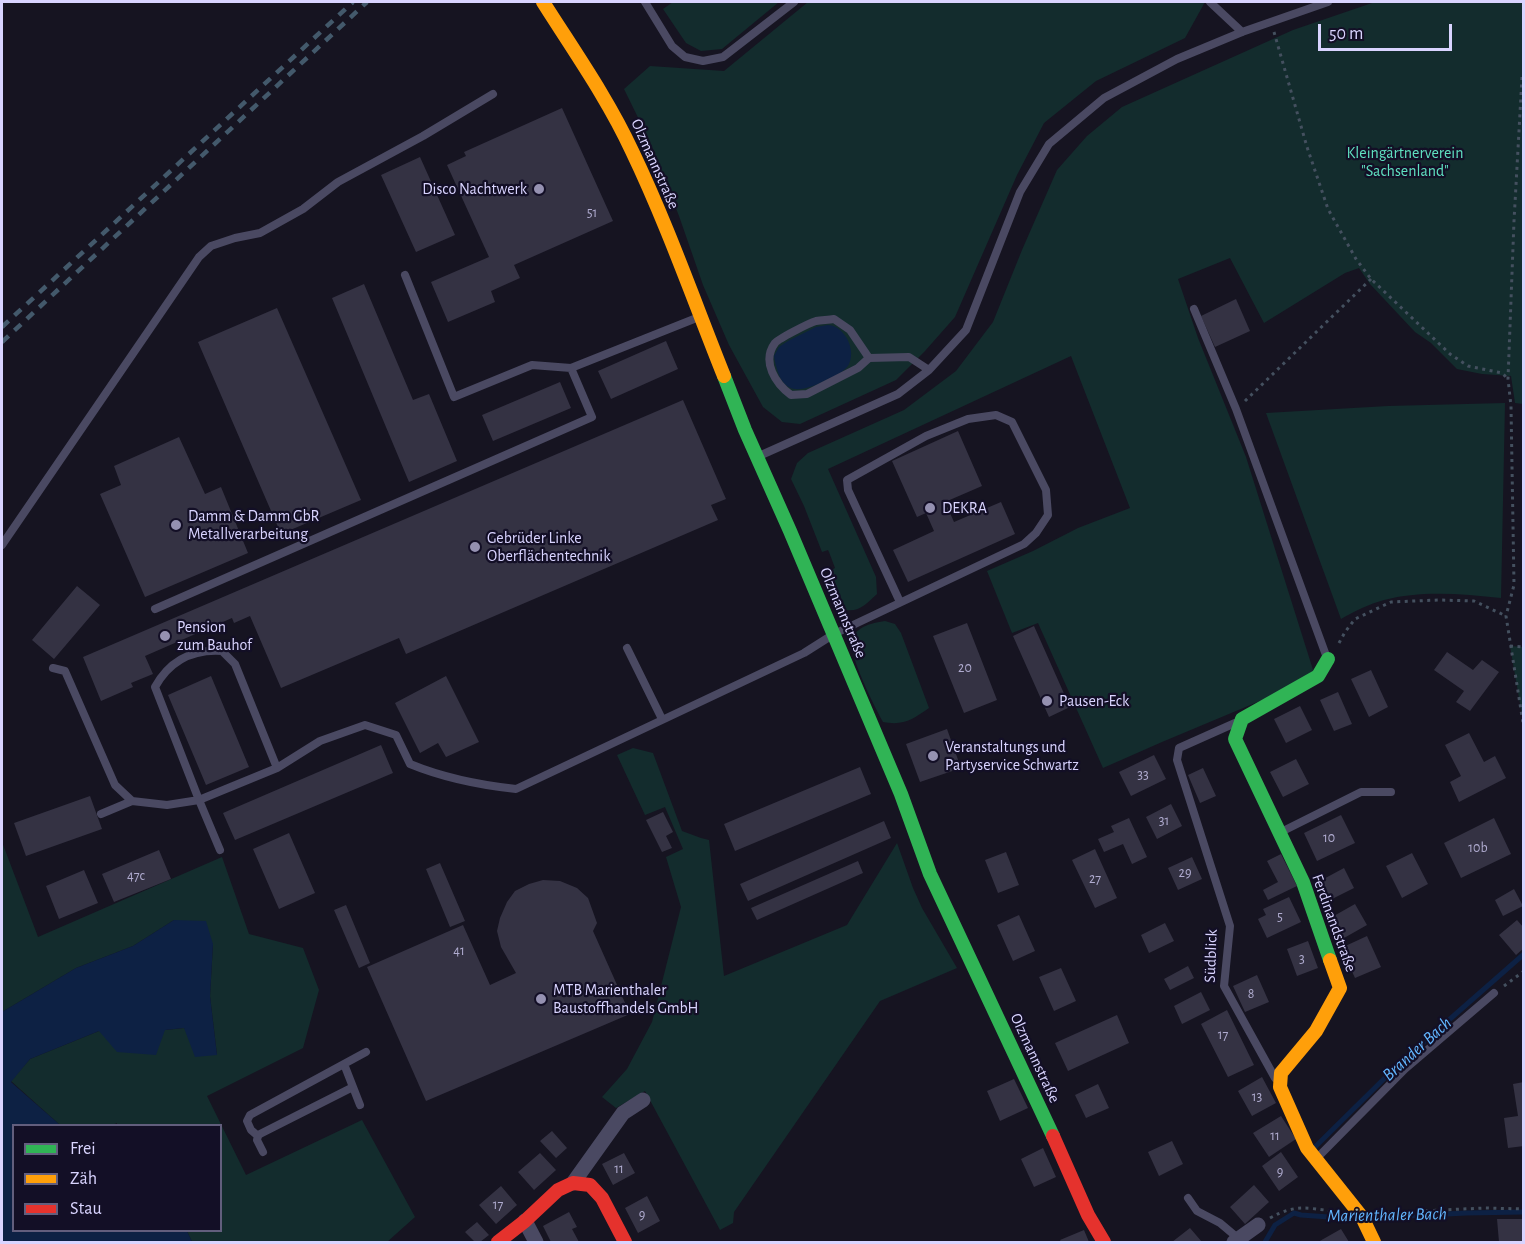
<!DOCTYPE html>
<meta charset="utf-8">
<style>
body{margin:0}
#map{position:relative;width:1525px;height:1244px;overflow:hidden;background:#161421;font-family:"Alegreya Sans",sans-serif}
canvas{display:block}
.frame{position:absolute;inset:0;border:3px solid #d9d4ff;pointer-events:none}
.legend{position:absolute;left:12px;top:1124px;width:210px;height:108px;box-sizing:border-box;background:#130f26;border:2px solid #625e7d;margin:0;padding:8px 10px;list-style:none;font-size:18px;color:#d9d4ff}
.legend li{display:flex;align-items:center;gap:12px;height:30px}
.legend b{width:30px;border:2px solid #625e7d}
.scale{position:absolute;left:1318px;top:24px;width:134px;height:27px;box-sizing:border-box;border:3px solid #d9d4ff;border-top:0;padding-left:8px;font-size:18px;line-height:21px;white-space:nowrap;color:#d9d4ff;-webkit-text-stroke:4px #130f26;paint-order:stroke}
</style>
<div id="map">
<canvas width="1525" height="1244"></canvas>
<div class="frame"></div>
<ul class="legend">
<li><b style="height:8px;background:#30b455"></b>Frei</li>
<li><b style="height:8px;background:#ff9f0a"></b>Zäh</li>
<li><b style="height:8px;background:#e5322d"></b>Stau</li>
</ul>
<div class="scale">50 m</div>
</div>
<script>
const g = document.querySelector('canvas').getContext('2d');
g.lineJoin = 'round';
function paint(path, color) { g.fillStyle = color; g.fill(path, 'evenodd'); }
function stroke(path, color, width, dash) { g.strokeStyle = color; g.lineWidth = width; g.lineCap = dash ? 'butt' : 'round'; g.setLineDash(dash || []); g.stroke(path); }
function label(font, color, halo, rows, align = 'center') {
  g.font = font + ' "Alegreya Sans",sans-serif'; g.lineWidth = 4.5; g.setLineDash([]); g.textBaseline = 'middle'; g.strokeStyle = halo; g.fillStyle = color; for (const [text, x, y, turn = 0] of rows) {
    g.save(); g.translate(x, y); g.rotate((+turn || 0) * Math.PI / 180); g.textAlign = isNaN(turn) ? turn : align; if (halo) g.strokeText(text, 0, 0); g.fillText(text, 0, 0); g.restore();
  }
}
paint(new Path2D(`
 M673,2H779L722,49L701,51L686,43L663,9Z
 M808,2H1205L1185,38L1096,81L1044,123L1017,175L955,317L925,351L896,380L800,424L782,422L763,407L729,345L703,285L679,216L650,142L624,89L650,66L724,71Z
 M1375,2H1523V404L1515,403L1511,376L1482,374L1457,369L1431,343L1415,332L1370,284L1359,268L1345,273L1264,323L1230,258L1178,279L1198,338L1246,457L1314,673L1267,698L1162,742L1103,768L1038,623L1012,633L987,571L1033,551L1078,528L1130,508L1071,356L828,469L876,577L877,594C867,603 860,612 846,610L830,571L835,568L829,552L828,550L822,552L804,506L791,479L797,463L808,453L904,410L956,371L993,322L1022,250L1057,170L1087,136L1122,107L1293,30Z
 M1505,403L1501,598C1462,594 1422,590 1384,600C1369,604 1355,611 1341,619L1266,413L1388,406Z
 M885,621L895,624L901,633L929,708C913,719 904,726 883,722C872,702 852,661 850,639C861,625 869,624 885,621Z
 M1510,646L1523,647V721Z
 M633,748L653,753L682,831L701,838L709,840L724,976L847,925L897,843L913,888L922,908L957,968L880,1001L734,1212L733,1223L720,1230L645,1091L616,1108L602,1097L627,1069L652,1022L681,907L666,857L683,849L665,807L645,815L617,755Z
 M2,842L38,937L222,857L249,934L303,948L319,990L303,1048L207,1096L246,1175L362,1120L415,1217L387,1242H192L187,1231L220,1230V1126H117V1123L112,1125H60L11,1081L30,1059L99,1031L165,1030L184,1028L217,1055L210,996L213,944L174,920L133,946L76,968L2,1012Z`), '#132c2d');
paint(new Path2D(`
 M828,325C837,326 841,330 846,337C851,345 853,355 849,364C845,372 834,376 826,380C795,396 780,393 774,356L779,347L788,341L816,327Z
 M174,920L206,921L213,944L210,996L217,1055L195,1057L184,1028L165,1030L156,1055L117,1052L99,1031L30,1059L11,1082L60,1125L14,1126V1230L187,1231L192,1242H2V1012L76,968L133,946Z`), '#0d2144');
stroke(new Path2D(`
 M1314,1148L1400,1063L1524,954
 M1369,1218L1466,1213L1524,1212
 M1265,1242L1275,1225L1294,1213L1301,1215L1357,1219`), '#0d2144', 5);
paint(new Path2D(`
 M562,108L613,221L514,265L520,278L491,291L495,302L448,322L431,282L489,257L447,165L466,156L464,152Z
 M420,157L455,235L416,252L381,175Z
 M364,284L413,400L429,394L457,461L409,482L332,298Z
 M1236,299L1250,331L1215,347L1201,316Z
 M277,308L361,500L281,534L198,342Z
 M666,341L678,369L611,399L598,371Z
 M560,382L571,408L493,441L482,415Z
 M683,400L726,499L711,505L718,520L406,654L399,638L281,688L250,616L234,623L232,618L145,656L153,674L131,683L133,687L101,701L83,657Z
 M958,431L982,486L945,502L954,522L1001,502L1015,534L908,582L893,550L934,531L926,513L917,517L892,461Z
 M179,437L205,494L221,487L248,553L145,597L100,494L121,485L114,466Z
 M77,586L100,605L54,659L32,640Z
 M967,623L997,700L964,713L933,636Z
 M1034,626L1070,707L1049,717L1013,636Z
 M1447,652L1473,670L1482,660L1499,672L1470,711L1456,702L1464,691L1434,670Z
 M1371,670L1388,707L1369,717L1351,679Z
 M211,676L249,767L206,785L168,695Z
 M446,676L479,742L446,757L438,743L420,753L395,703Z
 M1338,692L1352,724L1334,731L1320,700Z
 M1300,706L1312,730L1286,743L1274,719Z
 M947,729L961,768L920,782L906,744Z
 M1469,733L1484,762L1495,756L1506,778L1459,802L1450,782L1461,776L1445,745Z
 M381,745L393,773L235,840L223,813Z
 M1154,755L1166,779L1131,796L1119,772Z
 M1296,759L1309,784L1283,797L1270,772Z
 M860,767L871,794L735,851L724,824Z
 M1203,768L1216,796L1200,803L1188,775Z
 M90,796L102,829L26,856L14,823Z
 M1171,804L1182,826L1157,839L1146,817Z
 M663,812L673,832L666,836L672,848L662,852L646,820Z
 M1341,815L1355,843L1317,861L1304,833Z
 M1129,818L1147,857L1132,864L1123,844L1104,852L1098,839L1114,832L1111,826Z
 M1494,818L1511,854L1461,878L1444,843Z
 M884,821L891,838L748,901L740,884Z
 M289,833L315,893L279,909L253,849Z
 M1095,849L1117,898L1095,908L1072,860Z
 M159,850L171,879L114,902L102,874Z
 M1006,852L1019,885L998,893L985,860Z
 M1412,853L1428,884L1402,898L1386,866Z
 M1281,854L1297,886L1268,900L1263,890L1278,882L1267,861Z
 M1192,857L1202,879L1178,890L1168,868Z
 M858,861L863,873L757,920L751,908Z
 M440,863L465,921L450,927L426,869Z
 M1344,868L1354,888L1328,901L1318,882Z
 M84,870L98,903L59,919L46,886Z
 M543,880L560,881L577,888L588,898L597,923L593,931L630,1014L426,1101L367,967L463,925L490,985L516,973L501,947L497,931L500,918L507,902L515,891L529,884Z
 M1514,889L1523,906L1503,916L1495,900Z
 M1289,897L1301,922L1267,938L1258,919L1266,915L1263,909Z
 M1355,904L1367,925L1344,938L1332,917Z
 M346,905L370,963L359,968L334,910Z
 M1019,915L1035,951L1013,961L997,925Z
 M1517,920L1524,928V948L1516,955L1499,935Z
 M1165,923L1174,941L1149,953L1141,935Z
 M1367,936L1381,967L1355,978L1341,948Z
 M1308,941L1318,968L1297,976L1287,949Z
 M1188,966L1194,978L1170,990L1164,979Z
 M1061,968L1076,1001L1054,1011L1039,977Z
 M1257,975L1269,1002L1245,1012L1233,986Z
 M1201,992L1210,1010L1182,1024L1174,1006Z
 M1227,1010L1254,1065L1228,1077L1201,1024Z
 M1117,1015L1129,1043L1068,1071L1055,1043Z
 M1262,1077L1276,1103L1252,1116L1238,1091Z
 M1014,1079L1028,1108L1000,1121L987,1091Z
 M1524,1082V1146L1508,1148L1504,1118L1518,1116L1513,1084Z
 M1098,1084L1109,1108L1086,1118L1075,1095Z
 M1281,1116L1296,1139L1269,1157L1253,1133Z
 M552,1131L567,1148L556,1158L540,1141Z
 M1172,1141L1183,1164L1159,1176L1148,1152Z
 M1043,1148L1056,1177L1034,1187L1021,1159Z
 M1281,1152L1298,1177L1279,1191L1262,1166Z
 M540,1153L556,1170L534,1190L518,1172Z
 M624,1153L635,1173L613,1185L602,1164Z
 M1254,1185L1269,1202L1245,1224L1230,1207Z
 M501,1186L517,1205L496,1224L479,1205Z
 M647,1196L660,1221L638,1233L625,1208Z
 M569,1212L577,1227L572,1229L579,1242H551L543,1226Z
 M1497,1219H1524V1242H1499Z
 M477,1222L489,1235L480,1242H475L465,1232Z
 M1190,1228L1202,1242H1172Z
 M1341,1229L1349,1242H1318Z
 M1084,1230L1089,1242H1061L1060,1240Z`), '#343243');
stroke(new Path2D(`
 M1274,32L1307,147L1328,209L1356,259L1371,279L1450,354L1468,366L1502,373L1507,378
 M1522,77L1514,221L1508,379L1511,406L1514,585L1506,616L1524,729
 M1245,401L1371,279
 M1339,643L1345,632L1355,619L1391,602L1438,600L1474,601L1506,616
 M1510,646L1524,647
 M1504,986L1524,971
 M1381,1213L1484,1208L1524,1209
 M1270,1218C1295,1204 1306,1208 1333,1211`), '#44505f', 3, [3, 4.5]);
stroke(new Path2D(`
 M645,2L672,46L685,57L703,61L723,57L794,2
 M1210,2L1242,32
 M405,275L454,397L532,365L571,368L699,317
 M1194,309L1236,409L1327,658
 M869,358L850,330L834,319C828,320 822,320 816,321C809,323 778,339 775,343C761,362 776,384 791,395L807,394L858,368L869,358L909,357L929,370
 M759,456L898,394L929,370L966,330L1020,192L1049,144L1104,98L1177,59L1242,32L1328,2
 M2,545L199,257L211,246L235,238L260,233L303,209L338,182L423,136L493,94
 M155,609L592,417L571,368
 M627,648L662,719
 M53,668L65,671L115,785L132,801L167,805L199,800L277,768L320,741L365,725L396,735L410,764C444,778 479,785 516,789L804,653L834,634L1024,544L1036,533L1048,515L1046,490L1012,422L996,415L968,419L926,436L847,480L848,490L900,602
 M1235,723L1179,748L1177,760L1230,926L1224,986L1275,1078
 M101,814L132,801
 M1281,832L1361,792H1391
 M220,850L199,800L155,687C170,660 192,649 222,651L235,664L277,768
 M344,1064L360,1105
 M258,1136L251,1130L247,1121L250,1115L366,1052
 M263,1152L257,1140L258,1136L260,1134L353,1087
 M1318,1157L1405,1069L1494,993
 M1188,1198L1197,1211L1220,1223L1239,1239`), '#4a4962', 8);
stroke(new Path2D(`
 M573,1183L623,1113L643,1100
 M525,1221L536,1242
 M1234,1242L1258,1225`), '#4a4962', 15);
stroke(new Path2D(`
 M724,376L745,430L790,531L901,794L930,874L1053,1136
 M1328,659L1318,676L1242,719L1235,739L1303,882L1330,960`), '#30b455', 14);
stroke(new Path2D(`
 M543,2C574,51 608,99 632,151C667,224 694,301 724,376
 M1330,960L1340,988L1316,1031L1281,1073L1280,1087L1307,1148L1362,1217L1374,1242`), '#ff9f0a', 14);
stroke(new Path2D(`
 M1053,1136L1088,1215L1104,1242
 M498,1242L525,1221L558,1190L573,1183L590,1185L602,1198L625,1242`), '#e5322d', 14);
stroke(new Path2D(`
 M2,327L353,2
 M2,342L367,2`), '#43596b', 4.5, [9, 8]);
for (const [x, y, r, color] of [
 [539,189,6,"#9591b1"],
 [930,508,6,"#9591b1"],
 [176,525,6,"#9591b1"],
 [475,547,6,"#9591b1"],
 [165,636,6,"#9591b1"],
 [1047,701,6,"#9591b1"],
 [933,756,6,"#9591b1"],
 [541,999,6,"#9591b1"]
]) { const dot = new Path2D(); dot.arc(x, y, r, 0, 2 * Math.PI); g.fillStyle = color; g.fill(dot); stroke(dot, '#130f26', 2); }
label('14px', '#b0acd0', null, [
 ["51",592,213],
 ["20",965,668],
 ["33",1143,775],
 ["31",1164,821],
 ["10",1329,838],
 ["10b",1478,848],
 ["29",1185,873],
 ["47c",136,876],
 ["27",1095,879],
 ["5",1280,917],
 ["41",459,951],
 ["3",1302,959],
 ["8",1251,994],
 ["17",1223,1035],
 ["13",1257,1097],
 ["11",1275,1136],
 ["11",619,1169],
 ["9",1280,1172],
 ["17",498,1205],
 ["9",642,1215]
]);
label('16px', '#5fe0c0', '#130f26', [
 ["Kleingärtnerverein",1405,153],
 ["\"Sachsenland\"",1405,171]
]);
label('16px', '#d9d4ff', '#130f26', [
 ["Olzmannstraße",655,164,66],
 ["Olzmannstraße",843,613,67],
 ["Ferdinandstraße",1334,923,70],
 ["Südblick",1211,956,-88],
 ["Olzmannstraße",1035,1058,65]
]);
label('16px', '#d9d4ff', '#130f26', [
 ["Disco Nachtwerk",527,189,"right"],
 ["DEKRA",942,508],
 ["Damm & Damm GbR",188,516],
 ["Metallverarbeitung",188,534],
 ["Gebrüder Linke",487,538],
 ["Oberflächentechnik",487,556],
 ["Pension",177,627],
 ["zum Bauhof",177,645],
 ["Pausen-Eck",1059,701],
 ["Veranstaltungs und",945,747],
 ["Partyservice Schwartz",945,765],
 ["MTB Marienthaler",553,990],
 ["Baustoffhandels GmbH",553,1008]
], 'left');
label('italic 18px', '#62b6ff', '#130f26', [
 ["Brander Bach",1417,1049,-42],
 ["Marienthaler Bach",1387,1215,-1]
]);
</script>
